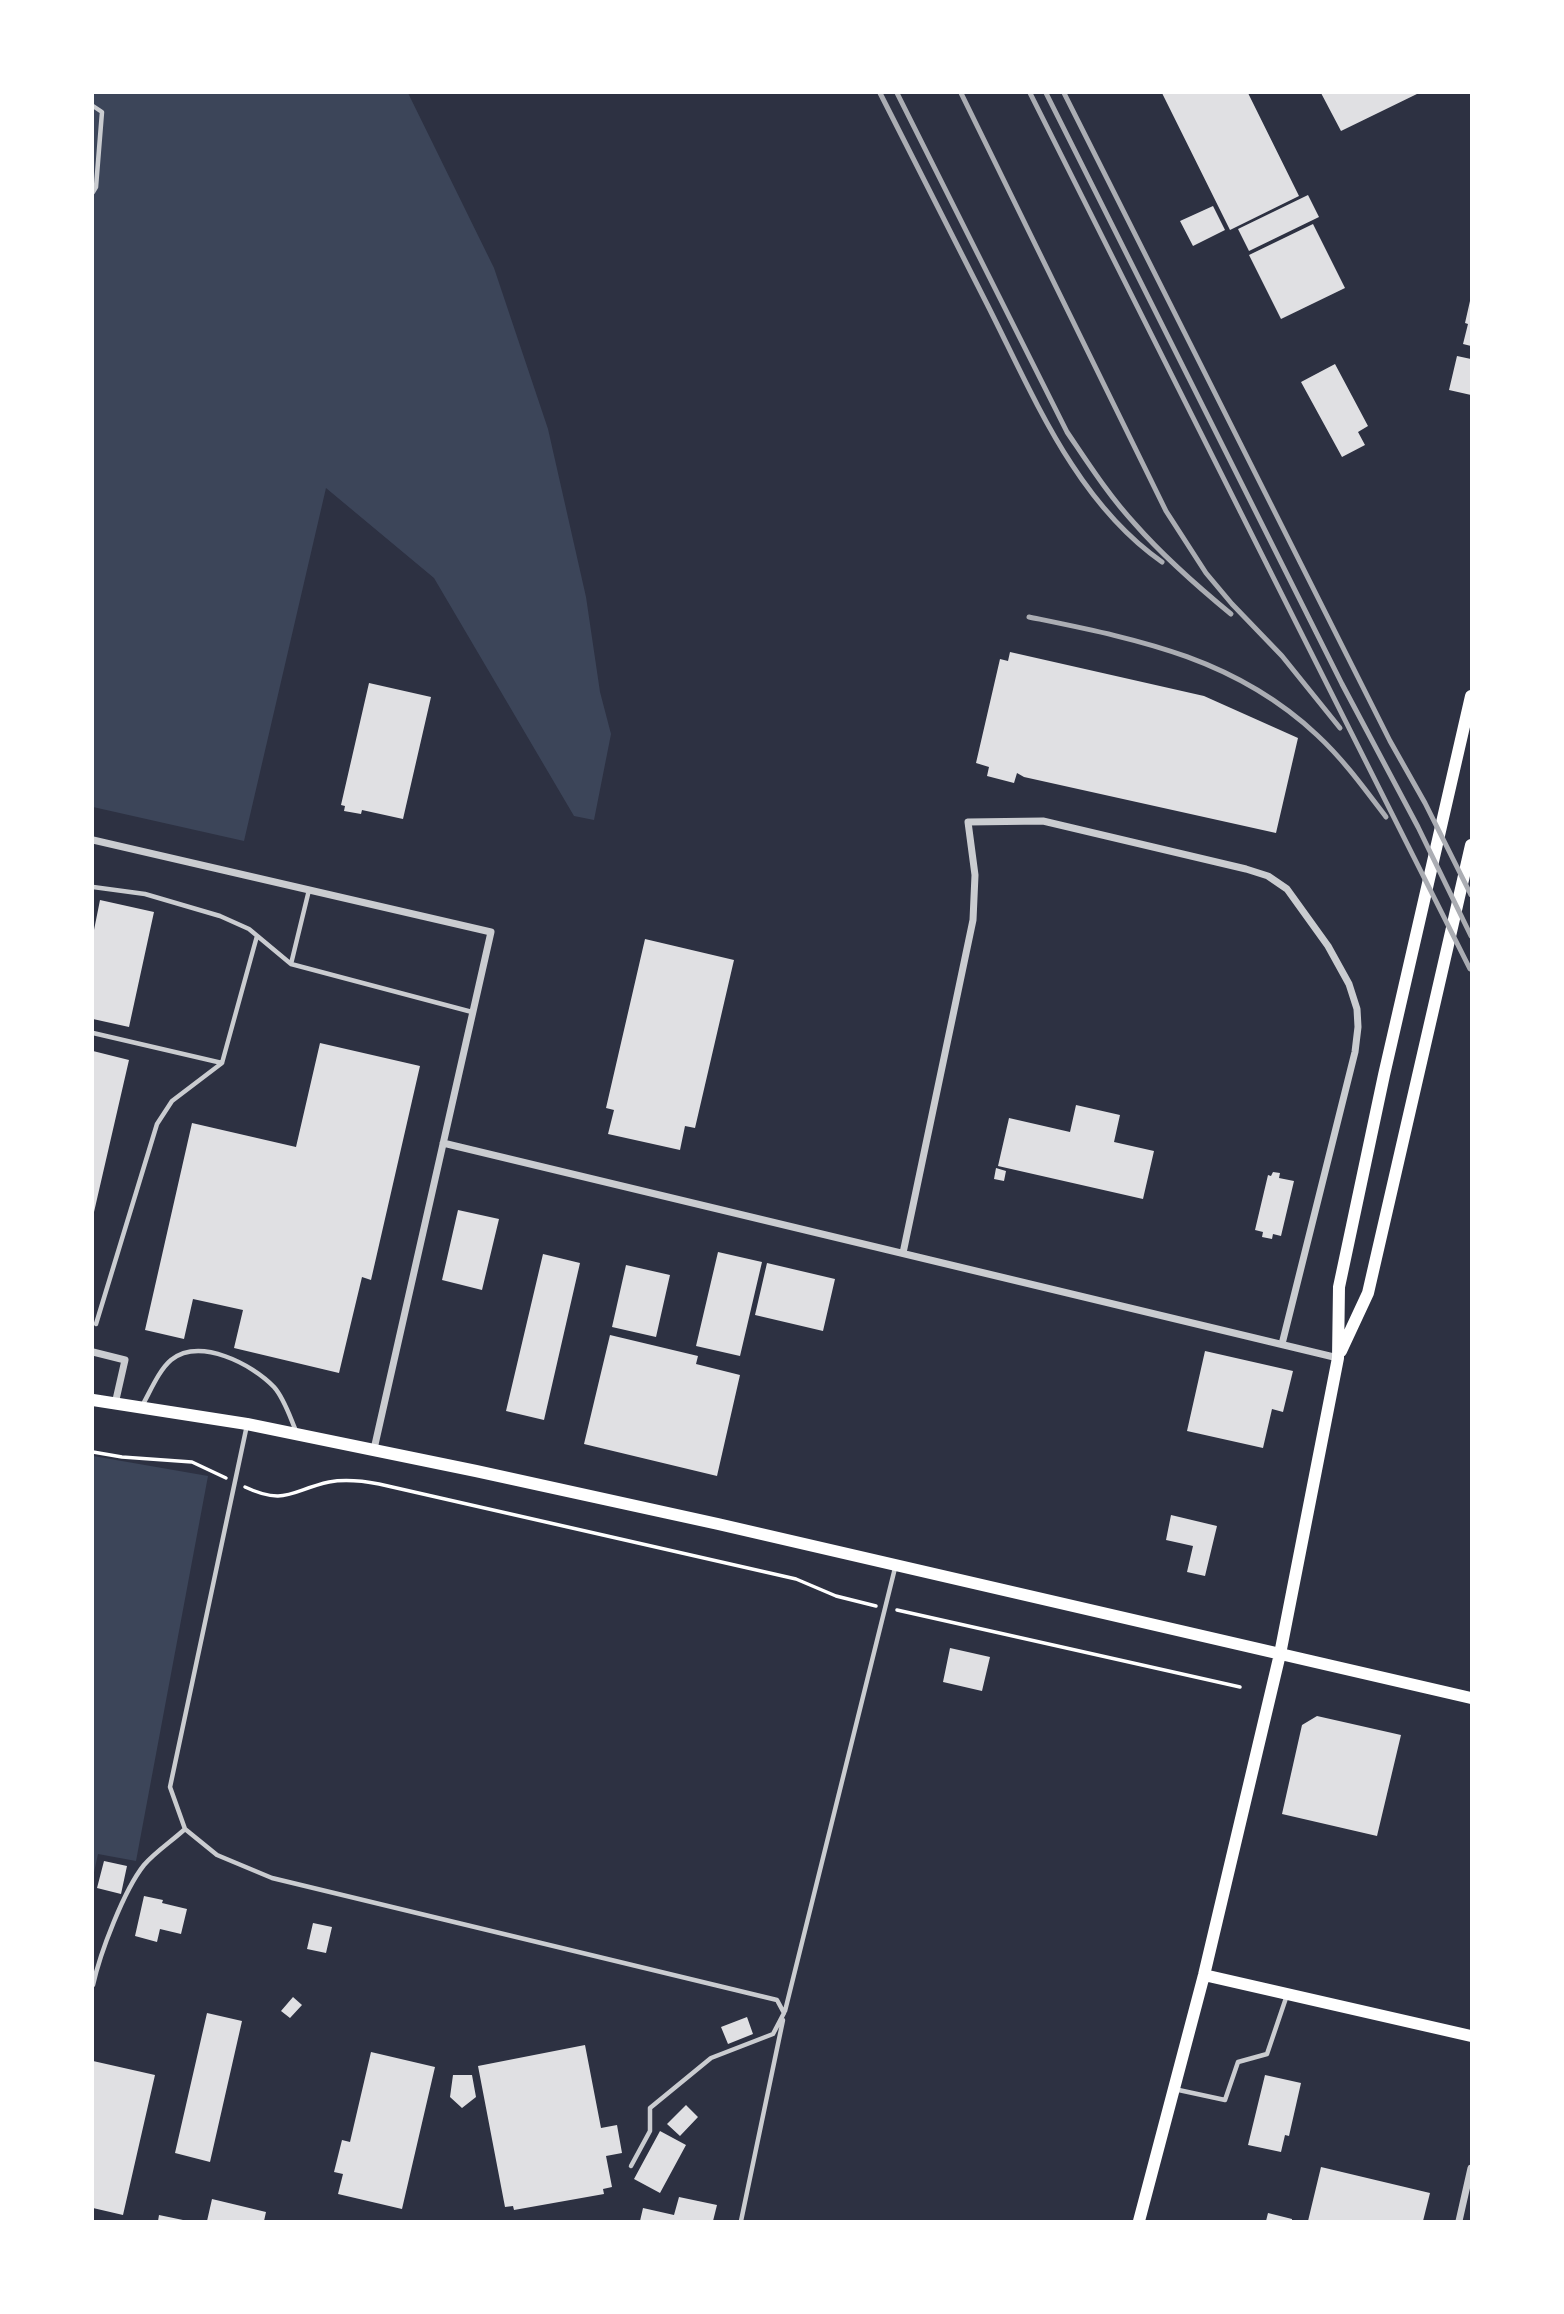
<!DOCTYPE html>
<style>
body{margin:0}
#map{position:relative;width:1564px;height:2314px;overflow:hidden;background:#2d3142;font-family:"Fira Sans",sans-serif}
canvas{display:block}
.frame{position:absolute;inset:0;border:94px solid #fff;pointer-events:none}
</style>
<div id="map">
<canvas width="1564" height="2314"></canvas>
<div class="frame"></div>
</div>
<script>
const g = document.querySelector('canvas').getContext('2d');
g.lineJoin = 'round';
function paint(path, color) { g.fillStyle = color; g.fill(path, 'evenodd'); }
function stroke(path, color, width, dash) { g.strokeStyle = color; g.lineWidth = width; g.lineCap = dash ? 'butt' : 'round'; g.setLineDash(dash || []); g.stroke(path); }
paint(new Path2D(`
 M93,93H408L494,268L548,429L586,597L600,692L611,734L594,820L574,816L434,578L326,488L244,841L93,807Z
 M93,1456L208,1476L136,1861L98,1854L93,1877Z`), '#3c4559');
paint(new Path2D(`
 M1162,93H1248L1299,196L1230,230Z
 M1321,93H1419L1341,131Z
 M1308,195L1319,217L1249,251L1238,229Z
 M1213,206L1225,230L1193,246L1180,221Z
 M1313,224L1345,288L1281,319L1249,255Z
 M1470,301H1471V346L1463,344L1468,324L1465,323Z
 M1457,356L1471,359V395L1449,390Z
 M1335,364L1368,426L1358,432L1365,445L1342,457L1301,382Z
 M1010,652L1204,696L1298,738L1276,833L1024,777L1017,773L1014,783L987,776L989,767L976,763L1000,659L1008,661Z
 M369,683L431,697L403,819L362,810L361,814L344,811L345,806L341,805Z
 M100,900L154,912L129,1027L93,1019V935Z
 M645,939L734,960L695,1128L685,1126L680,1150L608,1134L614,1110L606,1108Z
 M320,1043L420,1066L371,1280L362,1277L339,1373L234,1348L243,1310L193,1299L184,1339L145,1330L192,1123L296,1147Z
 M93,1051L129,1060L94,1212H93Z
 M1076,1105L1120,1115L1114,1142L1154,1151L1143,1199L998,1166L1009,1118L1070,1132Z
 M996,1168L1006,1171L1004,1181L994,1179Z
 M1273,1172L1280,1173L1279,1178L1294,1181L1281,1236L1273,1234L1272,1239L1262,1237L1263,1232L1255,1230L1268,1175L1271,1176Z
 M458,1210L499,1219L482,1290L442,1280Z
 M718,1252L762,1262L740,1356L696,1346Z
 M543,1254L580,1263L544,1420L506,1411Z
 M767,1263L835,1279L823,1331L755,1315Z
 M626,1265L670,1275L656,1337L612,1327Z
 M610,1335L698,1356L696,1364L740,1375L717,1476L584,1444Z
 M1205,1351L1293,1371L1283,1412L1272,1409L1263,1448L1187,1431Z
 M1171,1515L1217,1526L1205,1576L1187,1572L1193,1546L1166,1540Z
 M950,1648L990,1657L982,1691L943,1682Z
 M1317,1716L1401,1735L1377,1836L1282,1814L1302,1725Z
 M104,1861L127,1866L121,1894L97,1888Z
 M144,1896L163,1900L162,1903L187,1909L181,1934L160,1929L157,1942L135,1936Z
 M313,1923L332,1927L326,1953L307,1949Z
 M293,1997L302,2005L290,2018L281,2011Z
 M207,2013L242,2021L210,2162L175,2153Z
 M747,2017L753,2034L728,2044L721,2027Z
 M585,2045L601,2128L617,2125L622,2153L606,2156L612,2187L603,2189L604,2194L514,2210L513,2206L505,2207L478,2066Z
 M371,2052L435,2067L402,2209L338,2194L343,2174L334,2172L342,2140L350,2142Z
 M93,2061L155,2075L123,2215L93,2208Z
 M453,2075H472L476,2097L462,2108L450,2097Z
 M1265,2075L1301,2083L1289,2136L1285,2135L1281,2152L1248,2145Z
 M686,2105L698,2117L680,2136L667,2124Z
 M660,2131L686,2145L660,2193L634,2179Z
 M1321,2167L1430,2193L1423,2221H1308Z
 M679,2197L717,2205L713,2221H640L643,2208L674,2215Z
 M212,2199L266,2212L264,2221H207Z
 M1268,2213L1292,2219V2221H1266Z
 M159,2215L183,2220V2221H158Z`), '#e0e0e3');
stroke(new Path2D(`
 M93,1452L122,1457L192,1462L226,1478
 M245,1487C285,1506 292,1490 329,1482C346,1479 363,1481 379,1484L796,1579L836,1596L876,1606
 M897,1610L1240,1687`), '#fff', 3.5);
stroke(new Path2D(`
 M93,106L102,112L96,187L93,192
 M93,887L145,894L220,916L249,929L291,964
 M309,890L291,964L472,1012
 M93,1033L222,1063L257,936
 M96,1324L157,1124L172,1101L222,1063
 M142,1406C150,1392 159,1370 171,1360C200,1337 252,1364 274,1387C284,1398 290,1417 296,1431
 M247,1425L170,1787L185,1829L217,1855L272,1878L777,2000L784,2013L773,2034L711,2058L650,2108V2131L631,2166
 M93,1985C100,1953 124,1890 144,1865C155,1852 172,1841 185,1829
 M785,2011L895,1568
 M1174,2089L1225,2100L1238,2062L1267,2054L1287,1995
 M741,2221L783,2020`), '#caccd0', 4.5);
stroke(new Path2D(`
 M93,840L491,932L374,1449
 M443,1143L1338,1358
 M903,1253L973,920L975,875L968,822L1043,821L1246,869L1268,876L1287,889L1328,946L1349,984L1357,1009L1358,1027L1355,1052L1282,1344
 M93,1352L125,1360L115,1404
 M1459,2221L1471,2168`), '#caccd0', 7);
stroke(new Path2D(`
 M1341,1351L1368,1293L1471,845
 M93,1400L247,1424L476,1471L718,1524L1471,1698
 M1204,1975L1471,2036
 M1139,2221L1204,1975L1280,1654L1338,1358L1339,1287L1384,1075L1471,696`), '#fff', 12);
stroke(new Path2D(`
 M880,93C916,164 952,235 988,306C1034,397 1076,502 1162,562
 M897,93L1067,432C1088,463 1109,496 1135,524C1164,557 1197,586 1231,614
 M961,93L1166,511L1206,573L1232,604L1282,656L1340,728
 M1030,93L1470,969
 M1046,93L1342,684L1418,827L1471,936
 M1064,93L1390,741L1425,803L1471,895
 M1029,617C1136,639 1234,657 1317,735C1343,759 1364,788 1386,817`), '#abadb3', 5);
</script>
